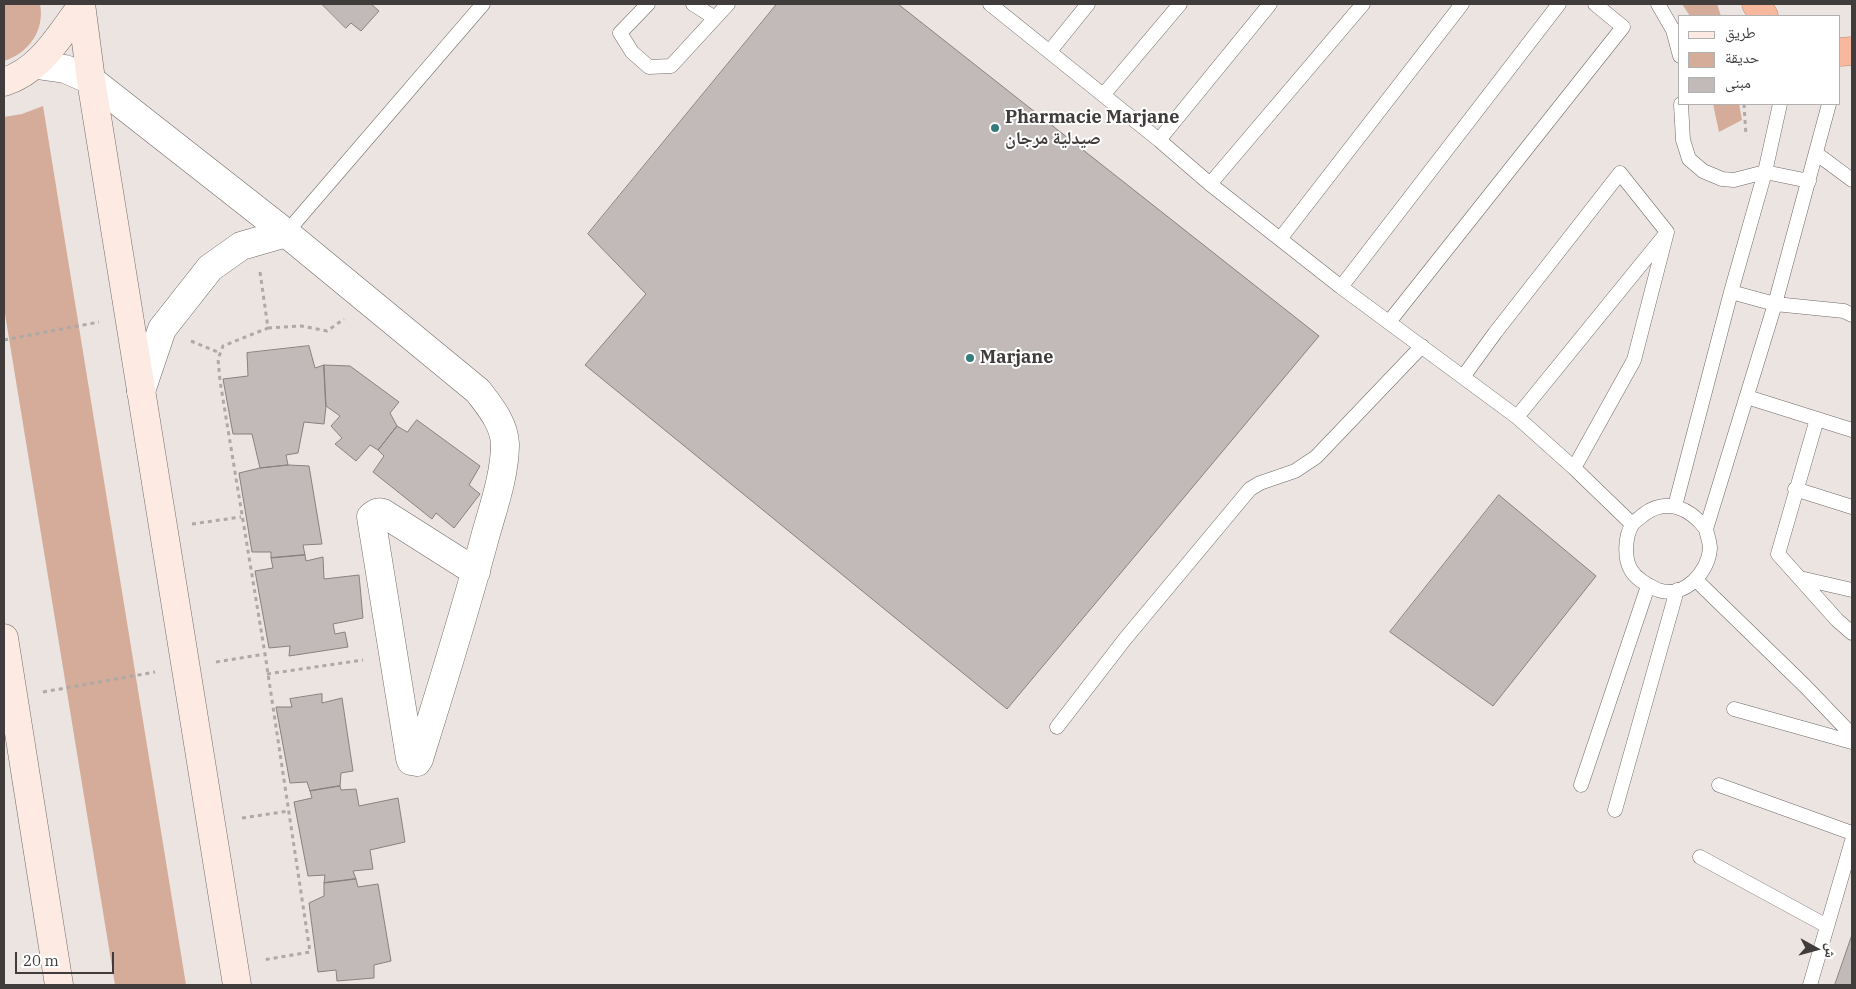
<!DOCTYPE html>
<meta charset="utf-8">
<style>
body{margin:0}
#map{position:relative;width:1856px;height:989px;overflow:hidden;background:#ebe4e1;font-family:"IBM Plex Serif","Noto Naskh Arabic",serif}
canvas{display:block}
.frame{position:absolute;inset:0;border:5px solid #3f3c3b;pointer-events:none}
.legend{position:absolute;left:1678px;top:15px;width:162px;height:90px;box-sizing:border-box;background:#fff;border:1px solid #b2b1b1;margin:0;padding:6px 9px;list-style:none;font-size:15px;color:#3f3c3b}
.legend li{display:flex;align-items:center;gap:10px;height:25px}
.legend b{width:25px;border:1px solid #b2b1b1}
.north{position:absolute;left:1791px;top:924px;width:50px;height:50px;-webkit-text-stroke:4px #fff;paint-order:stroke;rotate:97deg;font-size:14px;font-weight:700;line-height:20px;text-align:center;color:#3f3c3b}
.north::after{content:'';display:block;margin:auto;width:18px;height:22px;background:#3f3c3b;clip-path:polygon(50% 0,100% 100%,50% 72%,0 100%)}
.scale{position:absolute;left:15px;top:952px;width:99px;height:22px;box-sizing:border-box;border:2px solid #3f3c3b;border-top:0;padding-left:6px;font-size:15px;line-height:18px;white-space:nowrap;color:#3f3c3b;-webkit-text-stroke:4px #fff;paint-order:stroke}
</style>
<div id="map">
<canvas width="1856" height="989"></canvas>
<div class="frame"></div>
<ul class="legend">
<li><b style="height:6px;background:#fdeae2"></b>طريق</li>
<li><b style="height:14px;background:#d5ab99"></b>حديقة</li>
<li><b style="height:14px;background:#c1bab8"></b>مبنى</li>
</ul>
<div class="north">ش</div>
<div class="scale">20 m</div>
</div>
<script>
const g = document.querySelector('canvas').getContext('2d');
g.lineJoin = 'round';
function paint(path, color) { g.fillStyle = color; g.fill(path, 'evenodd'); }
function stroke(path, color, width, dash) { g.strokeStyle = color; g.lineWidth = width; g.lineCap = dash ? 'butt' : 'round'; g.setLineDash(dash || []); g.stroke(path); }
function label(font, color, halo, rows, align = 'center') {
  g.font = font + ' "IBM Plex Serif","Noto Naskh Arabic",serif'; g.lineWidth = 4; g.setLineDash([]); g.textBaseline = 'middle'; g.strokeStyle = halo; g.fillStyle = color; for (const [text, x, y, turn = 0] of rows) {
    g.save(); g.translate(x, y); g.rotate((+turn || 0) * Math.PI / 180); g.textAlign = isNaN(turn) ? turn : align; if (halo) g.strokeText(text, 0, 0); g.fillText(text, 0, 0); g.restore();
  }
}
paint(new Path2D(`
 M4,4H40C45,30 29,53 4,61Z
 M1682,4H1717L1721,16H1690Z
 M1713,104H1739L1742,120L1719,132Z
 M43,106L186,985H115L4,308V117L22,114Z`), '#d5ab99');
const building = new Path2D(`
 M322,4H371L379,11L361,31L351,23L346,28Z
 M777,4H898L1319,336L1007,709L585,365L646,294L588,234Z
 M309,346L315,368L324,365L326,406L324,424L304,422L298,453L286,455L288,465L260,468L252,434H233L223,379L248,376L247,353Z
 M324,365L350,366L399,402L390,413L397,426L378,450L370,445L356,461L335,444L342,438L331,426L340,416L326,406Z
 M417,420L480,466L469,485L480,494L454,528L436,513L432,519L373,472L384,456L378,450L397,426L407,432Z
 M288,465L309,466L322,544L303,545L305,555L271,558V552H252L239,473L260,468Z
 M1499,495L1596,576L1493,706L1390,632Z
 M305,555L306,561L323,557L324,579L359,575L363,618L333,624L335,634L345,632L348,647L289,656L290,646L269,648L255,571L273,568L271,558Z
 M322,694V703L342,698L353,771L341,773L340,786L310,791L307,782L290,783L276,707H292L290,699Z
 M340,786L341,790L356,789L359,806L398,798L405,842L370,850L373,869L353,871L356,879L324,883L325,875L308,876L294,802L312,798L310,791Z
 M356,879L358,887L378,884L391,961L374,965V978L337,981L336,970L318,972L309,903L324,896V883Z
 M1852,935V985H1835Z`);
paint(building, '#c1bab8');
stroke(building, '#87817f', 1);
const lane = new Path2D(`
 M648,4L620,33L632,52L649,67L671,66L728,4
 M693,4L715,18
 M990,4L1159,140L1210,184L1341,287L1517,417L1574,468L1632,524
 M1658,4L1673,30L1680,56
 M1050,51L1088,4
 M1104,94L1180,4
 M1681,104L1683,140L1689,159L1703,171L1722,179L1734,180L1765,172L1809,181
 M1159,140L1270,4
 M1817,154L1852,180
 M1210,184L1363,4
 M286,233L483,4
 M1280,239L1462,4
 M1341,287L1559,4
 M1731,292L1775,304L1844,311L1852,315
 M1389,322L1623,27L1595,4
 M1463,377L1495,333L1620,173L1667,232L1634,360L1574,468
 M1747,397L1852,430
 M1517,417L1665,235
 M1817,419L1778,554L1837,620L1852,633
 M1795,489L1852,507
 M1675,506L1731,292L1765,172L1780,104
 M1706,529C1690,508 1666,497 1643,515C1640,518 1634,521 1632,525C1625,536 1624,559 1631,570C1636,579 1649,586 1658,590C1684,599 1709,572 1710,548C1710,542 1707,535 1706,529L1775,304L1829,104
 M1800,578L1852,590
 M1696,580L1805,686L1852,735
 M1734,709L1852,742
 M1057,727L1125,639L1250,489L1260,483L1295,471L1316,457L1422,346
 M1581,785L1648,586
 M1719,785L1852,833
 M1615,810L1677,590
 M1700,857L1827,926
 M1810,985L1852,841`);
const street = new Path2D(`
 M37,65L65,69L91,80L286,233L478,391C490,407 504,423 505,444C505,475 493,508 485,537C465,612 442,685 419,759L417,762L411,761L410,758L371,517C375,513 378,511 383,513L476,572
 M141,391L162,329L210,268L241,246L286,233`);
const secondary = new Path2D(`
 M81,4L91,80L237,985
 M4,82C41,70 59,36 81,7
 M4,638L59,985`);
const highway = new Path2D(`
 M1756,4L1764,16
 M1840,52L1852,51`);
stroke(lane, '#706a68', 15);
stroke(street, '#706a68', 29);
stroke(secondary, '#706a68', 29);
stroke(highway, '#b78d7b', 29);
stroke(new Path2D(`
 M1744,104L1746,136
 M260,272L268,328L223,346L218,359L220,381L265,654L310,952L263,960
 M268,328L301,326L327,331L344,319
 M4,340L99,322
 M191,341L220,353
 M192,524L241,517
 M216,662L265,654
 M267,674L363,660
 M43,692L155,672
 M242,818L289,811`), '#aea9a7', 3, [4, 4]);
stroke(lane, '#fff', 14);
stroke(street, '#fff', 28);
stroke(secondary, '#fdeae2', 28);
stroke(highway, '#f8b89d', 28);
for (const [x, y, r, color] of [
 [995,128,5,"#347d7c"],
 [970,358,5,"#347d7c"]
]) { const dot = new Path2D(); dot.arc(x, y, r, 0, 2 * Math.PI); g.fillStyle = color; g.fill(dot); stroke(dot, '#fff', 2); }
label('bold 18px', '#3f3c3b', '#fff', [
 ["Pharmacie Marjane",1005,118],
 ["صيدلية مرجان",1005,139],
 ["Marjane",980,358]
], 'left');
</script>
